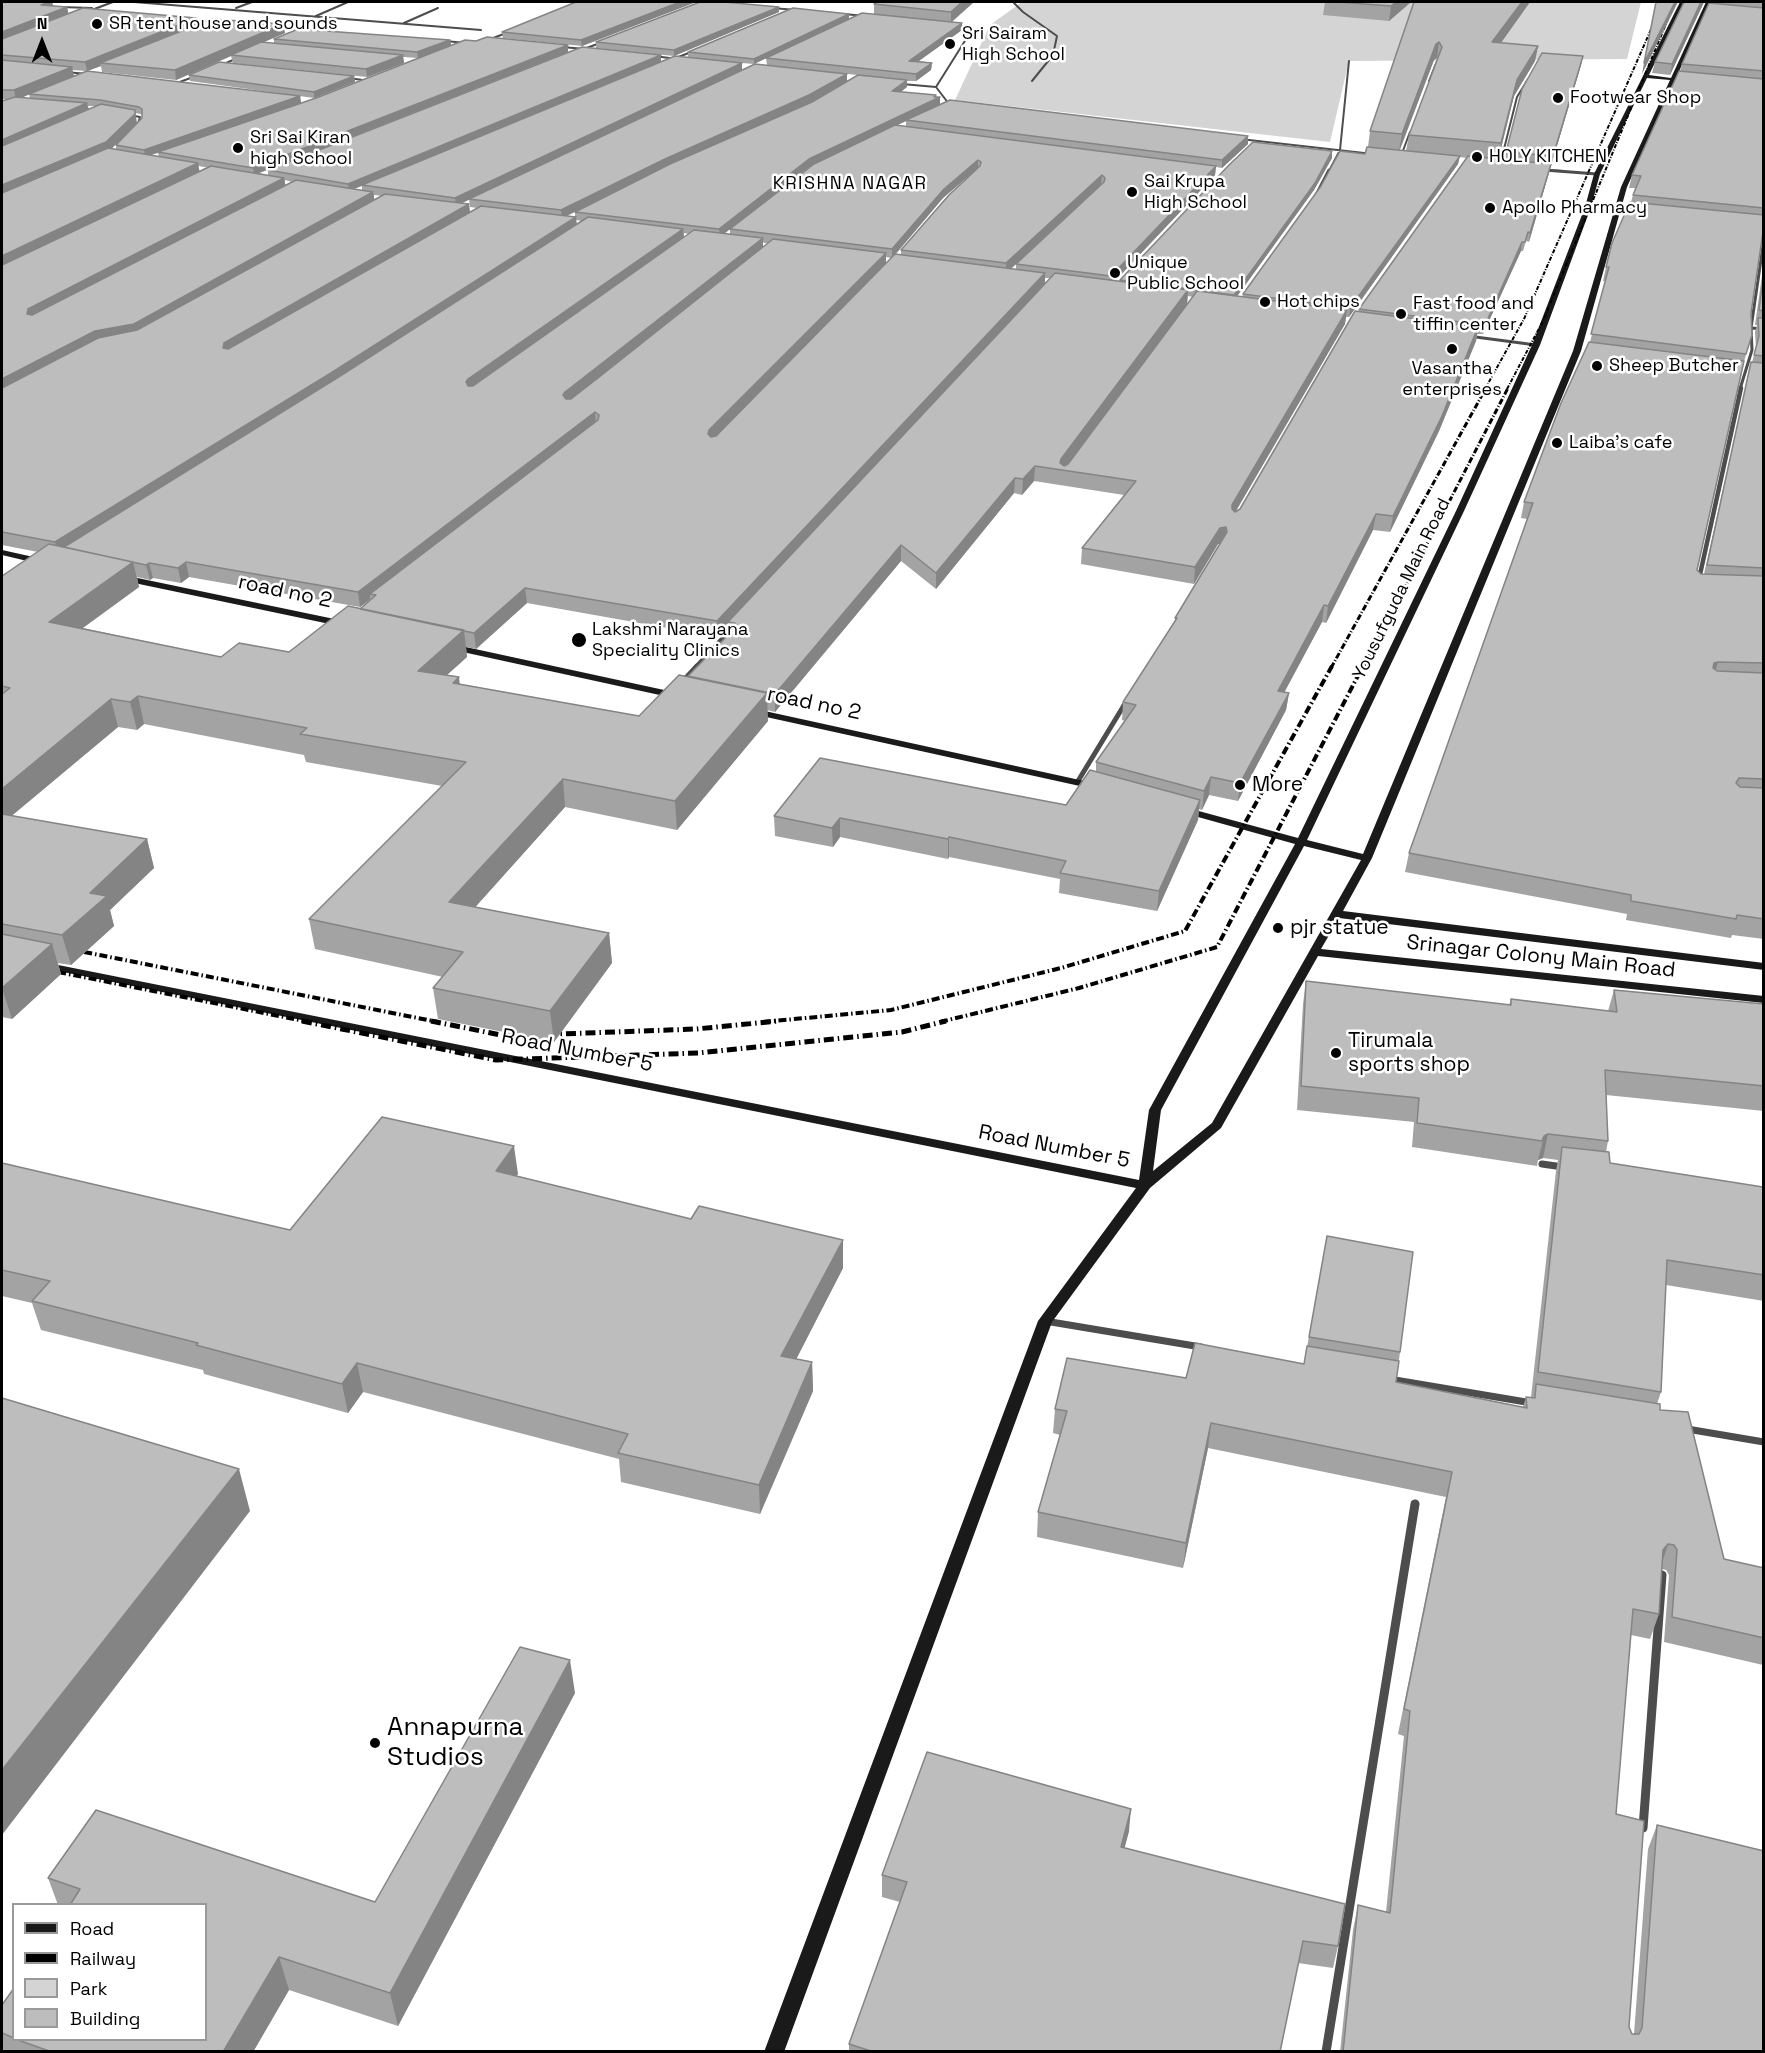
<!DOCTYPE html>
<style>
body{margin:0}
#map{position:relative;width:1765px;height:2053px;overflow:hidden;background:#fff;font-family:"Space Grotesk",sans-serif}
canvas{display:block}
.frame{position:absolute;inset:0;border:3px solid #000;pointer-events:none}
.legend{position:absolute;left:12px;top:1903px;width:195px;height:138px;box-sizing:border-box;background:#fff;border:2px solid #999;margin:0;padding:8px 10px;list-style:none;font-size:18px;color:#000}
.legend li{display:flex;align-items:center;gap:12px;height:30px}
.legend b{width:30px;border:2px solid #999}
.north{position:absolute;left:12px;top:12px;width:60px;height:60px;-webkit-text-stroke:4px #fff;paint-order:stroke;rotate:0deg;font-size:16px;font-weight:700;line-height:24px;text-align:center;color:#000}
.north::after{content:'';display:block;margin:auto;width:21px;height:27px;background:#000;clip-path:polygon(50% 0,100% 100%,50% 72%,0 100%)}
</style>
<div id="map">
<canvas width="1765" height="2053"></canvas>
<div class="frame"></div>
<ul class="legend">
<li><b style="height:8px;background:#1a1a1a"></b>Road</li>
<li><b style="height:8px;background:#000"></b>Railway</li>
<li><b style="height:16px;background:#d4d4d4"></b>Park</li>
<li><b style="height:16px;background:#bdbdbd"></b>Building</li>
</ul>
<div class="north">N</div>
</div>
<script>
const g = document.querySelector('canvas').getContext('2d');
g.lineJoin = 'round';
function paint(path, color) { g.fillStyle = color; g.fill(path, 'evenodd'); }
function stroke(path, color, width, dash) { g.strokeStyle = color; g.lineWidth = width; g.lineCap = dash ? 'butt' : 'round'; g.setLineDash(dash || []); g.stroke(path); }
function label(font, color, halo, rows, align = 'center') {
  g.font = font + ' "Space Grotesk",sans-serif'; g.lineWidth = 5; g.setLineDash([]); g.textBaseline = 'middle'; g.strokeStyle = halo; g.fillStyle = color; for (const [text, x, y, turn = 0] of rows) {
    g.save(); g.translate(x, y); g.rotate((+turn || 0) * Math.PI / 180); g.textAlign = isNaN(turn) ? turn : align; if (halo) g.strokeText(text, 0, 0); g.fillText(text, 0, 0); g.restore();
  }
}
paint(new Path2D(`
 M1022,2H1641L1627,59L1349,61L1330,142L955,100L990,25Z`), '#d4d4d4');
stroke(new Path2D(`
 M134,2L481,30
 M1013,2L1023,12L1057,36L1053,55L1032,81
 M60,7L92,8
 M236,8L252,2
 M771,8L797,10
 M89,11L113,2
 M843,14L866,16
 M316,16L348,2
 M191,20L213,21
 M404,23L438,8
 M277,27L306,29
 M488,40L509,32
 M445,41L466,43
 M562,47L585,49
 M581,50L603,42
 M654,56L677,59
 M673,59L694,51
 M219,66L240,57
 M65,72L88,74
 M348,78L370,81
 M1429,81L1437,61
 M177,83L196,76
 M902,84L936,87L949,104H953
 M936,87L973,28L957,25
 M129,115L140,117L137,127
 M1240,139L1373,154
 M1401,156L1410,132
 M1500,165L1517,97L1528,79
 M1544,170L1564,171
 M1329,171L1340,150L1349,61`), '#4d4d4d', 2);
stroke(new Path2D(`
 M1544,170L1597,174
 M1316,195L1329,170
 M1764,239L1751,328L1764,329
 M1468,336L1536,345
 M1740,389L1752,350L1751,328`), '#4d4d4d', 3);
stroke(new Path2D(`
 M1699,579L1741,388
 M695,668L733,627`), '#4d4d4d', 4.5);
stroke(new Path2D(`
 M681,683L697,666
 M1078,781L1126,702`), '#4d4d4d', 5);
stroke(new Path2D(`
 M1542,1164L1563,1167
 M1045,1321L1201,1347
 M1389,1379L1532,1403
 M1687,1429L1764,1442`), '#4d4d4d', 7);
stroke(new Path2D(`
 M1643,1828L1662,1575
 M1326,2052L1415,1504`), '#4d4d4d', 9);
paint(new Path2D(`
 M1680,2H1684L1649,75L1671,78L1706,2H1710L1676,78L1682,80L1675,81L1627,187L1581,351L1372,858L1343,911L1764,963V970L1339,918L1321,949L1764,996V1003L1318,956L1221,1128L1150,1188L1052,1322L784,2052H764L1038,1321L1136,1188L43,968L37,965L43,962L1139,1180L1149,1110L1295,844L1180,812L1179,810L1184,807L1298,838L1456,511L1532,345L1585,207L1594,174ZM1647,78L1670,80L1621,187L1573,351L1363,854L1307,840L1464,511L1540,345L1591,207L1600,174ZM1304,846L1361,860L1212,1123L1153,1171L1161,1110Z
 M2,550L47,560L48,562L44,565L2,555Z
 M123,575L344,621L349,624L344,627L120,580L119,578Z
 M452,644L678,693L683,696L678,699L449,649L447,647Z
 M751,708L1098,784L1103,787L1098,790L748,713L746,711Z`), '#1a1a1a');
stroke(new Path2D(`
 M1485,389L1524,319L1663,2
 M1507,389L1543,321L1675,2`), '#000', 2, [4, 1.5, 1, 1.5]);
stroke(new Path2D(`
 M1331,668L1486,388
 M1363,668L1508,388`), '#000', 3, [6, 2, 1, 2]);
stroke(new Path2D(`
 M69,949L438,1022
 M43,969L309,1022
 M763,1022L891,1010L1061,968L1185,931L1332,666
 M940,1022L1079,988L1217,947L1363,666`), '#000', 4, [8, 3, 1.5, 3]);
stroke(new Path2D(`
 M302,1021L496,1060L698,1053L902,1032L946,1021
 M431,1021L506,1036L696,1029L778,1021`), '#000', 5, [10, 4, 1.5, 4]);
paint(new Path2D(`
 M2,2H73L68,3L52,2L53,6L67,7L68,13L198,24H283L285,33L262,43L274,44V39L450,40L451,45L418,58L403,57L404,63L367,77L233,63L231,56L176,80L102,72L101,66L87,71L72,70L74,76L300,96L301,103L568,52L259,173L268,175V170L661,55V62L688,57V52L849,14V19L874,14V4L974,2L952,22L962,30L919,61L932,63L931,70L916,81H907V87L901,92L936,97L940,104L1248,144L1222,168L1216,167L1215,175L1115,281H1120V280L1332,151V158L1314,190L1237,296L1242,297L1243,294L1365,154L1368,147L1370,131L1414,2H1530L1501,43L1538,46L1535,61L1514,96L1498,159L1505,160L1506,152L1583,56L1581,65L1551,166L1529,242L1526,241L1523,251H1521L1483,334H1477L1476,341L1439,431L1390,532L1373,530L1326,623L1322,622L1284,692L1289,693L1286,710L1238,801L1209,795L1202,810L1199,809L1198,820L1157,911L1059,893L1060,879L949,857L948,859L840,837L833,847L775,836L774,816L1066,805L1096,772V762L1125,721L1122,720L1123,702L1175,622V618L1221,543L1218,544L1194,584L1081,564L1082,548L1124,495L1034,481L1022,495L1014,493L936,589L901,561L775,712L767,710L768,721L677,830L565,807L475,907L609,933L612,963L554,1042L438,1019L433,988L443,977L315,949L309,919L442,786L306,762L304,755L144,724L137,730L118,727L11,816L147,839L154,868L110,910L114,926L71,965L58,963L61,974L12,1019L2,1017V576L38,552L2,545V101L7,99H2ZM766,58L767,65L742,70V63L754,64ZM1437,58L1438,59L1409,135L1406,151L1400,150L1434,60ZM847,74L858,75L847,81ZM29,94L30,98H21ZM88,106H96L89,109ZM135,113L141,114L142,115V118L116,145V150L111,149L137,124ZM906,121V127L896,125ZM158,153L159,157L151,155ZM1459,157L1467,158L1359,309L1358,312L1240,509L1236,511L1345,324L1346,317H1349L1458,164ZM198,166L204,167H207L199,171ZM972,173L901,250V255L896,254L943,198ZM285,180L292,182L285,185ZM362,186V190L354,189ZM1093,192L1016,264V269H1011ZM374,195L382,196L374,200ZM469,199L470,207L477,208L470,212L469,204L461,203ZM575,212V217L567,216ZM576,220L582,221L577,224ZM730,229V234H724ZM684,233L689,234L684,238ZM763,242L764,243H768L763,247ZM886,257L891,258L886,263ZM1045,278H1050L1045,283ZM1188,296L1193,297L1068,465L1187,304ZM137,577L150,580L153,578L181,583L189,577L360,607L371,600L360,609L289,652L221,657L83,628L139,587ZM527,603L718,637L728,626V635L688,677L639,716L459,684V677L447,675L467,657L466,647L476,649Z
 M696,2L582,46L503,38L502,32Z
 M1325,2H1411L1389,21L1323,15Z
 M1704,2L1670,75L1652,73L1655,62Z
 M1711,2H1764V235L1762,237L1751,313L1752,335L1742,368L1697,570L1701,574H1704L1748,377L1756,348L1755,332L1757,325H1755L1764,261V939L1732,935L1731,938L1626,920L1627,914L1405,872L1409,853L1527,519L1521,518L1524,502L1590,342L1606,281H1603L1606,267L1631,202L1635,188H1629L1632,175L1680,71L1682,64Z
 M779,12L674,56L596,48V42Z
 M189,75L354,76L355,82L314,98L190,81Z
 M1306,981L1509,1005L1511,999L1608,1011L1614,990L1764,1004V1111L1606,1095L1608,1141L1606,1152L1610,1163L1763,1187L1764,1301L1666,1285L1661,1392L1657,1404L1724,1559L1764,1568V1692L1763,1665L1664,1642L1669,1575L1666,1570L1662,1569L1659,1614L1650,1639L1631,1635L1616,1814L1629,2027L1632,2034H1634L1648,1849L1657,1825L1764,2052H1340L1353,1930L1358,1905L1386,1912L1404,1736L1398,1734L1446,1497L1208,1448L1183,1568L1037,1537L1038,1512L1060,1435L1053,1433L1055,1409L1186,1378L1304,1364L1327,1236L1400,1352L1396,1382L1523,1407L1526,1397H1531L1556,1171L1558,1160L1543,1158L1538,1160L1537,1166L1412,1147L1414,1122L1297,1110L1303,1004Z
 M2,1163L290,1230L518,1174L516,1176L843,1268L796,1359L812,1362L813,1391L760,1514L621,1482L619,1459L363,1392L348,1413L204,1374L203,1370L41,1330L32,1303L2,1296Z
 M575,1693L398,2026L289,1990L253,2052H2V2005L14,1988V2040H206V1905H58L48,1878L375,1902Z
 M1129,1831L1124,1848L1338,1946L1333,1968L1298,1963L1280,2052H849V2044L900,1902L882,1897V1875Z`), '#a3a3a3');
paint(new Path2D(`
 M50,2H52L54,9L41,5Z
 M680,2H696L582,46L581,40Z
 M962,2H974L951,22V12Z
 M1396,2H1411L1389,21L1391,6Z
 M1522,2H1530L1490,58L1492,42Z
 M1675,2H1678L1642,74L1644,63Z
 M1701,2H1704L1670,75L1672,64Z
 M67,7L69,16L2,42V32Z
 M779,7V12L674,56V50Z
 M849,14V19L754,64V59Z
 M196,18L198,26L100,63L101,66L87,71L85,62Z
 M962,23V30L909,68V61Z
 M283,24L285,33L233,55H231V56L176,80L175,70Z
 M450,40L451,45L418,58L417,52Z
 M1439,42L1437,58L1434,60L1399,151L1402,134L1436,44Z
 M568,45V52L254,175L253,168Z
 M1538,46L1535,61L1514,96L1498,161L1501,143L1517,80Z
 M403,55L404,63L367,77L366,69Z
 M661,55V62L349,191L348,184Z
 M1583,56L1581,65L1551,166L1553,156Z
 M742,63V70L456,206L455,198Z
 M932,63L931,70L916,81V74Z
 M72,67L74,76L16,100L14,90Z
 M847,74V81L809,103L665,167L562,218L561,210L665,159Z
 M354,76L355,82L314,98V92Z
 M907,80V87L892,98V91Z
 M936,95V99L940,97V105L809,167L720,237L719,229L809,159Z
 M300,96L301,103L145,157L144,150Z
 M87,103L89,112L2,152V140Z
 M135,110L137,124L108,152L2,196V185Z
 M1248,136V144L1222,168V160Z
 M1332,151V158L1314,190L1233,302L1234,295Z
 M1460,156L1458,164L1349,317L1350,308Z
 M978,160V168L943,198L892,258V249L944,189Z
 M198,163L200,174L2,269V256Z
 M1551,164L1549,172L1529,242L1530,233Z
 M1216,166L1215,175L1110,286L1111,276Z
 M1102,175L1101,184L1006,273V263Z
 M284,178L286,188L31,321L27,314L28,309Z
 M373,192L375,203L137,335L2,393V379L95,331Z
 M469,204L470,215L226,355L223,348L224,343Z
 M576,217L577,228L59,556L55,542Z
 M683,229L684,241L469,392L466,382L468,379Z
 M763,238V250L565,409L563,395L565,392Z
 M1522,242L1521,251L1483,334L1485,325Z
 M886,253V265L710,444L708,434L709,430Z
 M1045,273V285L728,622V626L718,637L717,621Z
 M1188,290L1187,304L1064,470L1060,469L1061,459Z
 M1347,310L1345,324L1230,521L1232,505Z
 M1478,327L1476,341L1439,431L1390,532L1393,516Z
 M595,412L596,426L370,594V599L360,607L358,592Z
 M1035,466L1034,481L1022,495L1023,479Z
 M1015,478L1014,493L936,589V573Z
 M1376,514L1373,530L1326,623L1328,606Z
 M1226,527L1225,543L1218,544L1194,584L1195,567L1220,528Z
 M901,545V561L775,712V694Z
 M133,562L139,587L55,648L49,622Z
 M186,562L189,577L181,583L178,568Z
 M149,563L153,578L150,580L146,565Z
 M525,588L527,603L476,649L474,633Z
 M1324,605L1322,622L1276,708L1278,691Z
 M464,630L467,657L421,698L418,671Z
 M1718,662L1713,679L1709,681L1714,663Z
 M459,677L462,705L453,683Z
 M767,693L768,721L677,830L675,801Z
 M1289,693L1286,710L1238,801L1240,783Z
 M138,696L144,724L137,730L130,702Z
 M111,699L118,727L2,824V789Z
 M1211,777L1209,795L1202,810L1204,791Z
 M563,779L565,807L453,932L449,902Z
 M1200,800L1198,820L1157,911L1159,891Z
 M840,818V837L833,847L832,828Z
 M949,837V857L948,859V839Z
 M147,839L154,868L110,910L114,926L71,965L62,935L90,893Z
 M609,933L612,963L554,1042L550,1011Z
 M52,944L61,974L12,1019L2,988Z
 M1548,1134L1543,1158L1538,1160L1544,1136Z
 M514,1146L518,1174L500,1199L496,1171Z
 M843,1240V1268L783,1385L781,1356Z
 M812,1362L813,1391L760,1514L759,1485Z
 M357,1363L363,1392L348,1413L342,1384Z
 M1211,1423L1208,1448L1183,1568L1186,1543Z
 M239,1469L250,1511L2,1835V1770Z
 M1668,1544L1660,1569L1663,1550Z
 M570,1660L575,1693L398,2026L390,1993Z
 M1131,1809L1129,1831L1119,1870L1121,1847Z
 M279,1957L289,1990L253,2052H223Z`), '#848484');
const building = new Path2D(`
 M2,2H50L41,5L67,7L2,32Z
 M576,2H680L581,40L502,32Z
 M700,2H724L779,7L674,50L596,42Z
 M878,2H962L951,12L874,4Z
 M1338,2H1396L1391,6Z
 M1414,2H1522L1492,42L1538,46L1517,80L1501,143L1409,135L1442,47L1439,42L1436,44L1402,134L1370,131Z
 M1656,2H1675L1644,63Z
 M1684,2H1701L1672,64L1655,62Z
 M1709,3L1764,8V71L1682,64Z
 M83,8L196,18L85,62L2,55V39Z
 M793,8L849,14L754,59L688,52Z
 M862,13L962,23L909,61L932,63L916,74L766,58Z
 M212,19L283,24L175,70L100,63Z
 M298,29L450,40L417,52L274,39Z
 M487,37L568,45L253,168L158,152L316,98L465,40L476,41Z
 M261,42L403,55L366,69L231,55Z
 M582,47L661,55L348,184L268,170Z
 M1542,53L1583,56L1553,156L1506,152L1522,89Z
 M675,56L742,63L455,198L362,185Z
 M2,60L72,67L14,90H2Z
 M219,62L354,76L314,92L189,75Z
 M755,64L847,74L809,95L665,159L561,210L469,199Z
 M87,71L300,96L144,150L116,145L142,118V109L139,107L100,100L29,94Z
 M1679,71L1764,79V208L1633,195L1641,176L1632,175Z
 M858,75L907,80L892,91L936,95L934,97H940L809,159L719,229L575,212L670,164L812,102Z
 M15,97L87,103L2,140V101Z
 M950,100L1248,136L1222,160L906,120Z
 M101,104L135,110V114L106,142L2,185V146Z
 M895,125L1216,166L1111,276L1016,264L1104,182L1105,178L1102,175L1006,263L901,250L949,195L980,166L981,162L978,160L944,189L892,249L730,229L814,164Z
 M1253,142L1332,151L1315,183L1234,295L1120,280L1229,165Z
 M1367,147L1460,156L1350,308L1243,294L1321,186L1340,151L1365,154Z
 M108,148L198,163L2,256V193Z
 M1468,156L1551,164L1530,233L1528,232L1525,242H1522L1485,325L1359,309Z
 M211,166L284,178L28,309L27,314L32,315L296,180L373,192L134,324L95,331L2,379V265Z
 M385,194L469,204L224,343L223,348L228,349L481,206L576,217L331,373L55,542L2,532V388L98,338L137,330Z
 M1630,202L1764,215V225L1751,313L1752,335L1746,354L1591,334L1609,267H1606L1612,243Z
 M588,217L683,229L468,379L466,382L468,386H473L694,230L763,238L565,392L563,395L566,399H571L598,378L773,239L886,253L709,430L708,434L711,437L716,436L895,254L1045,273L717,621L525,588L474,633L360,609L376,595L370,594L598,420L599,415L595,412L358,592L186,562L178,568L149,563L146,565L64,547L337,378Z
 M1055,273L1188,290L1061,459L1060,463L1064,466L1068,464L1197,291L1347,310L1232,505V509L1235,512L1240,509L1355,311L1478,327L1442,416L1393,516L1376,514L1328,606L1324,605L1278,691L1289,693L1240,783L1211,777L1204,791L1096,762L1136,705L1123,702L1177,618H1175L1227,532L1226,527L1220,528L1195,567L1082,548L1136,481L1035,466L1023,479L1015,478L936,573L901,545L775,694L688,676L732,631L728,630L735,623L728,622Z
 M1764,273V311L1759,310Z
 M1758,318H1764V356L1754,355L1759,336Z
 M1589,342L1744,361L1697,570L1701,574L1764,576V663L1718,662L1714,663L1713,668L1717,671L1764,673V779L1739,778L1736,783L1740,787L1764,788V919L1737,915L1736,919L1631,901V895L1409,853L1533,503L1524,502L1561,403Z
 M1751,362L1764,363V568L1707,565Z
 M49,544L133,562L49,622L221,657L239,643L289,652L348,606L464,630L418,671L459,677L453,683L639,716L679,675L767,693L675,801L563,779L449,902L609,933L550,1011L433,988L463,952L309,919L466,762L300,734L307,728L138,696L130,702L111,699L2,789V694L10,688L2,686V576Z
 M820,758L1066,805L1090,770L1200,800L1159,891L1060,873L1066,861L949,837L948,839L840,818L832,828L774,816Z
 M2,814L147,839L90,893L107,896L62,935L2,924Z
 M2,934L52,944L2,988Z
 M1306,981L1511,1005V999L1617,1012L1614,990L1764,1004V1086L1605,1070L1608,1141L1548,1134L1544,1136L1542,1141L1417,1123L1419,1098L1301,1086Z
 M382,1117L514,1146L496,1171L691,1219L699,1206L843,1240L781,1356L812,1362L759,1485L618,1453L628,1434L357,1363L342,1384L196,1345L198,1343L32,1301L50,1281L2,1270V1163L290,1230Z
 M1562,1147L1609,1152L1610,1163L1763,1187L1764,1275L1667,1260L1661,1392L1538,1372Z
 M1327,1236L1413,1252L1400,1352L1309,1337Z
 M1195,1343L1304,1364L1307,1346L1399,1361L1396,1382L1527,1408L1526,1397L1535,1398L1536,1384L1660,1404V1410L1688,1412L1724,1559L1764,1568V1638L1672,1617L1677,1550L1674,1545L1668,1544L1663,1550L1659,1614L1633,1609L1616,1814L1644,1821L1629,2027L1632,2034H1639L1642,2028L1657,1825L1764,1851V2052H1343L1358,1905L1390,1913L1410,1711L1404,1709L1452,1472L1211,1423L1186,1543L1038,1512L1067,1411L1055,1409L1067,1358L1186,1378Z
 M2,1398L239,1469L2,1770Z
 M520,1647L570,1660L390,1993L279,1957L223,2052H52L18,2040H206V1905H70L80,1889L48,1878L96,1810L375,1902Z
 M927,1752L1131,1809L1121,1847L1345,1904L1338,1946L1303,1941L1280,2052H874L849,2044L907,1882L882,1875Z
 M14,1988V2038L2,2033V2005Z`);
paint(building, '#bdbdbd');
stroke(building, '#848484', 1.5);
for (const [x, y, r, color] of [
 [97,24,6,"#000"],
 [950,44,6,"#000"],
 [1558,98,6,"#000"],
 [238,148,6,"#000"],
 [1477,157,6,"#000"],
 [1132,192,6,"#000"],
 [1490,208,6,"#000"],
 [1115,273,6,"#000"],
 [1265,302,6,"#000"],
 [1401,314,6,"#000"],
 [1452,349,6,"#000"],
 [1597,366,6,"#000"],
 [1557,443,6,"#000"],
 [579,640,8,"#000"],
 [1240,785,6,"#000"],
 [1278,928,6,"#000"],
 [1336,1053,6,"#000"],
 [375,1743,6,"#000"]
]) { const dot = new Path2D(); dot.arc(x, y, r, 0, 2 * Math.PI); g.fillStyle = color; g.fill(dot); stroke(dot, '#fff', 2); }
label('18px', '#000', '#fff', [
 ["SR tent house and sounds",109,24],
 ["Sri Sairam",962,34],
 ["High School",962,55],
 ["Footwear Shop",1570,98],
 ["Sri Sai Kiran",250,138],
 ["high School",250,159],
 ["HOLY KITCHEN",1489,157],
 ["Sai Krupa",1144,182],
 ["High School",1144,203],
 ["Apollo Pharmacy",1502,208],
 ["Unique",1127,263],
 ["Public School",1127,284],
 ["Hot chips",1277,302],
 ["Fast food and",1413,304],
 ["tiffin center",1413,325],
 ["Sheep Butcher",1609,366],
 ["Vasantha",1452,369,"center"],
 ["enterprises",1452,390,"center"],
 ["Laiba's cafe",1569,443],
 ["Lakshmi Narayana",592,630],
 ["Speciality Clinics",592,651]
], 'left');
g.letterSpacing = '1.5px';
label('18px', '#000', '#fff', [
 ["KRISHNA NAGAR",850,184]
]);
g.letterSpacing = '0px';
label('18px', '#000', '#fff', [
 ["Yousufguda Main Road",1402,589,-64]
]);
label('21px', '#000', '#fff', [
 ["road no 2",285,592,12],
 ["road no 2",814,704,12],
 ["Srinagar Colony Main Road",1541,957,6],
 ["Road Number 5",577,1051,11],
 ["Road Number 5",1054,1147,11]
]);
label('21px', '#000', '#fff', [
 ["More",1252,785],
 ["pjr statue",1290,928],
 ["Tirumala",1348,1041],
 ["sports shop",1348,1065]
], 'left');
label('26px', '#000', '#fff', [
 ["Annapurna",387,1728],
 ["Studios",387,1758]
], 'left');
</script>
